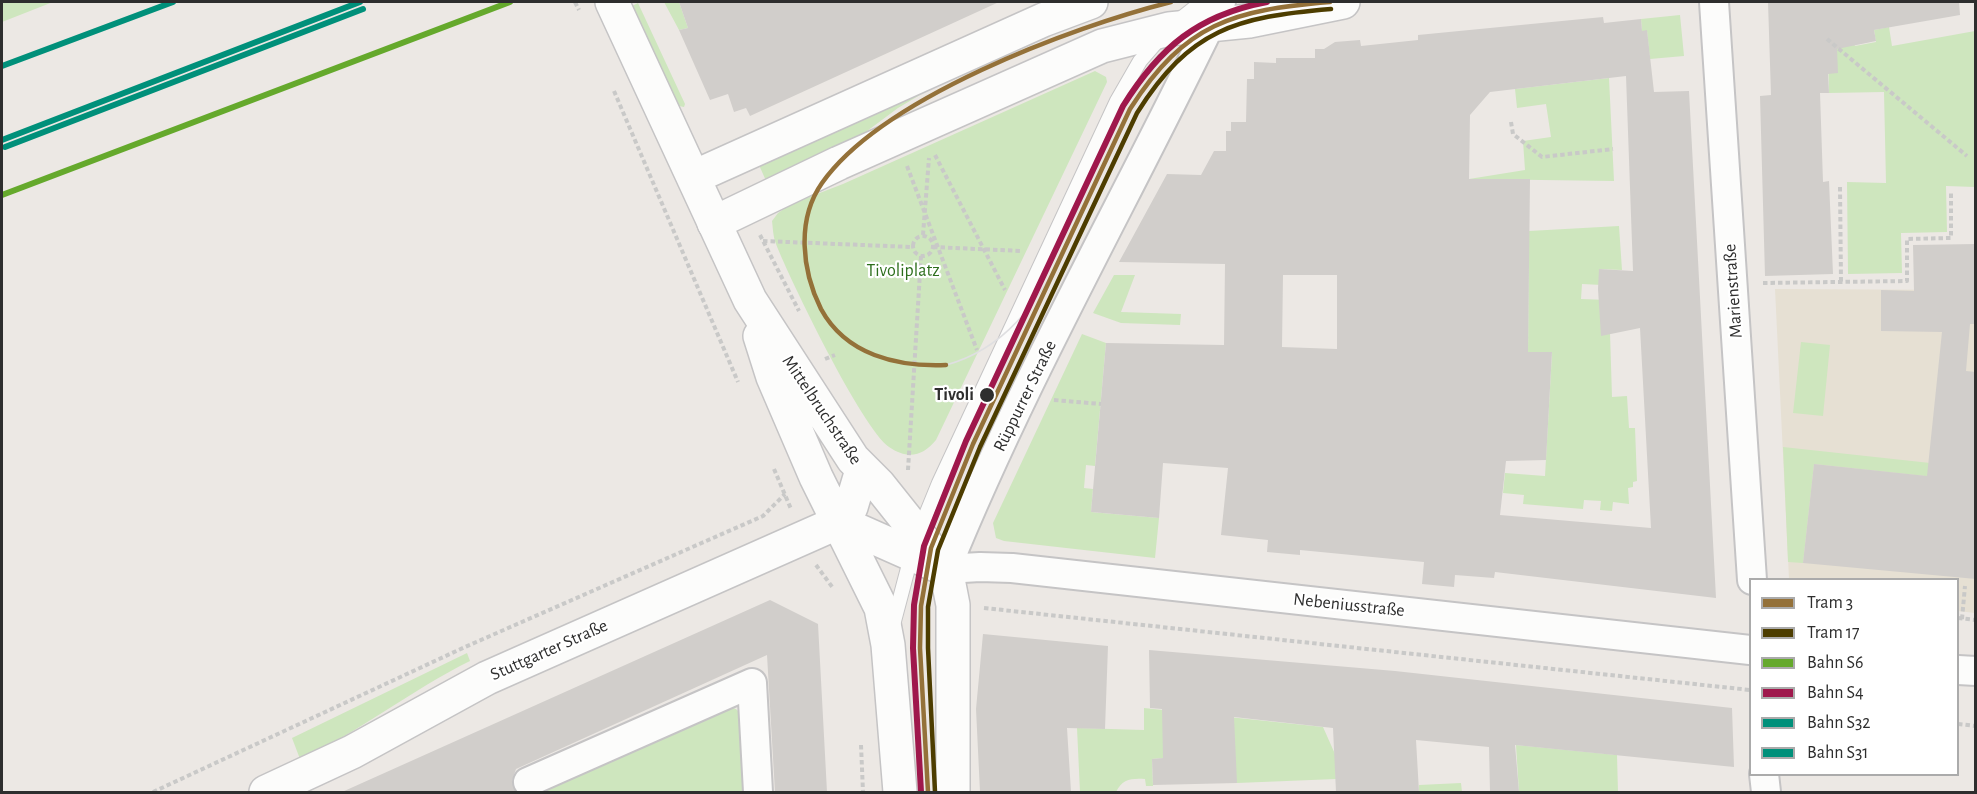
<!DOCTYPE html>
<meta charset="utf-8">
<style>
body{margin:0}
#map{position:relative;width:1977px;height:794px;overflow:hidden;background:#ece8e4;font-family:"Alegreya Sans",sans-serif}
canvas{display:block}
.frame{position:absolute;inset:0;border:3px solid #2e2e2e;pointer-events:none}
.legend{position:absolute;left:1749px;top:578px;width:210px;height:198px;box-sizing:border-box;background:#fff;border:2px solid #ababab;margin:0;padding:8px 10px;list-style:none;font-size:18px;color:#2e2e2e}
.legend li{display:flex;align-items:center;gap:12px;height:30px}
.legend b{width:30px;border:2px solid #ababab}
</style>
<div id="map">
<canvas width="1977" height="794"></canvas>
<div class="frame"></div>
<ul class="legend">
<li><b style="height:8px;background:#947139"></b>Tram 3</li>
<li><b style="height:8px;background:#4d3d00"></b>Tram 17</li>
<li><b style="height:8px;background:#65a92c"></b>Bahn S6</li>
<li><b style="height:8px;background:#9f184c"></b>Bahn S4</li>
<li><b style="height:8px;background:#00907a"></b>Bahn S32</li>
<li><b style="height:8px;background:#00907a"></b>Bahn S31</li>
</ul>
</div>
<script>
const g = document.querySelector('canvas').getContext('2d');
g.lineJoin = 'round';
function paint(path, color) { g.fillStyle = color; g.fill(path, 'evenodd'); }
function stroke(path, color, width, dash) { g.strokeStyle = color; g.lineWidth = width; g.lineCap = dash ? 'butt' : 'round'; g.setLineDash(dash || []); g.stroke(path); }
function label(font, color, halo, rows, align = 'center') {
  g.font = font + ' "Alegreya Sans",sans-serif'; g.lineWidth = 4.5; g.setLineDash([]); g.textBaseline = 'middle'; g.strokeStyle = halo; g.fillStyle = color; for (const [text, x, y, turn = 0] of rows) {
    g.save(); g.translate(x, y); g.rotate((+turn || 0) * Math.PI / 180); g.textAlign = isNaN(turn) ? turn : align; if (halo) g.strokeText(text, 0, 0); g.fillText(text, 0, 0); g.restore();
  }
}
paint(new Path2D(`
 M1775,289L1975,290V613L1958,611V580L1789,579Z`), '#e6e0d3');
paint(new Path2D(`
 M2,2H53L2,22Z
 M664,2H679L688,28L679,30Z
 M638,3L685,104L684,107L679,106L632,6Z
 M1680,15L1684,56L1650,59L1647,31H1642L1641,19Z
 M1889,27L1892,46L1975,31V187L1946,186L1947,232L1901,233L1902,273L1848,274L1847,182L1886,183L1884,92L1829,93L1828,53L1852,34L1855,46L1876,42L1874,30Z
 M1095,71L1106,77L1107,82L936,440C923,456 908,460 889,447C862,428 790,280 776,244C773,236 773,229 772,221L778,213L791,204L843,184Z
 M1609,78L1614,181L1469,179L1525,170L1523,141L1551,137L1546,104L1517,108L1515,89Z
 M947,79L898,108L847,146L767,183L759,165Z
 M1619,226L1622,270L1599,269V282L1622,286L1582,284L1581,299L1609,300L1612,397L1627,396L1629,428H1635L1637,481L1633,482V487L1628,488L1629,504L1613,502L1612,511L1600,510L1601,501L1584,500L1583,509L1523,504L1524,495L1503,493L1505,473L1545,476L1552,353L1528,352L1529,231Z
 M1114,275H1135L1121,312L1181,314L1180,325L1121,323L1093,313Z
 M1082,334L1106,343L1095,466L1086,465L1084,488L1093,489L1091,512L1159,518L1155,558L1004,541L996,538L993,523Z
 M1801,342L1830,345L1823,416L1793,413Z
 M1783,447L1967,467L1962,480L1814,464L1803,563L1788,562Z
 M467,653L470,661C411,690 360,732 300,759L292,738Z
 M727,706L736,709L741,714L746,792H536Z
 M1144,708L1323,727L1335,754L1336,779L1237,783L1163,754V758L1152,759L1153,786H1146L1145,779C1132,778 1122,779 1116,792H1080L1077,728L1144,730Z
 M1516,745L1617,755L1618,792H1519Z
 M1461,783L1462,792H1419V785Z`), '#cee6be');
paint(new Path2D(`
 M679,2H999L750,116L746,108L734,112L728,94L710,100L679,30L688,28Z
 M1768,2H1959L1960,15L1874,30L1876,41L1837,49L1838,73L1828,74L1829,93H1820L1823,182L1829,181L1833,274L1765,276L1760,96L1771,95Z
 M1603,17L1604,23L1641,19L1642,31L1647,30L1654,92L1689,91L1716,598L1495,572L1494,578L1455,575L1454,587L1422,584L1424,562L1300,550V555L1267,552L1268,540L1221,535L1228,468L1163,463L1159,518L1091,512L1106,343L1224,345L1225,264L1119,262L1167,174L1201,175L1214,151H1226V131H1231V122H1246L1247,79H1254V62L1276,63V58H1315V49H1324L1335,42L1360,40L1361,46L1418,40V35ZM1626,76L1633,271L1599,269L1598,289L1601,336L1640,328L1651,528L1500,515L1506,461L1546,460L1552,352H1528L1530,179H1469L1470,115L1490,92ZM1283,275H1337V349L1282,347Z
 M1976,244V324H1970L1966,371L1976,372V579L1803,563L1814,464L1927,476L1942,332L1881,331V290L1914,291L1913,245Z
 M770,600L818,624L827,792H775L767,655L516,769L512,781L516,792H342Z
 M983,634L1108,646L1105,729L1067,728L1071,792H980L976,709Z
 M1149,650L1395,671L1732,708L1734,767L1515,745L1519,792H1490L1489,747L1416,740L1419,792H1336L1333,728L1234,717L1237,783L1153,785L1152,759L1163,758L1162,709L1150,708Z`), '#d1cecb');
const service = new Path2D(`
 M1178,21L1202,2
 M919,532L939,483L1117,101L1140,61L1160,38
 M893,625L912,553`);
const minor = new Path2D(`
 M1221,2C1131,191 1025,374 946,569L980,567L1012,568L1750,650
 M1714,2L1752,580
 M1958,670L1976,671
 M1764,774L1766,792
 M528,782L752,683L758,792`);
const tertiary = new Path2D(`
 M694,177L1043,20L1091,2
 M714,223L839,163L1102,46L1169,29L1249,21L1343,2`);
const secondary = new Path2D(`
 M612,2L750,300L853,459L879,485L946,569L953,605V792
 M760,336L773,377L816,477L881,608L888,645L900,792
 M839,522L945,569
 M266,792L352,752L487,678L839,522L851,507L862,470`);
stroke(service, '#c5c4c5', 16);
stroke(minor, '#c5c4c5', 32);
stroke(tertiary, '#c5c4c5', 36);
stroke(secondary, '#c5c4c5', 36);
stroke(new Path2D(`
 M575,2L579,10
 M1827,39L1967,156
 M614,91L738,382
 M1511,122L1513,134L1542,157L1613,149
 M935,155L1005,290
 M907,166L977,350
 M1840,187L1841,282
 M760,235L799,311
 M923,235L929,158
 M913 246a10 10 0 1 1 20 0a10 10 0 1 1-20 0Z
 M763,241L912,247
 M933,247L1022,251
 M1763,283L1907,281V239L1951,238V191
 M825,359L835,355
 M1054,400L1101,404
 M774,469L791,509
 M908,470L921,256
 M816,565L833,588
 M984,608L1750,690
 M1958,618L1976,620
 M1962,619L1965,586
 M1958,724L1976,726
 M861,745L863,792
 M153,792L465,647L763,516L785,494`), '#c9c9c8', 4, [4.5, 3]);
stroke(service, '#fcfcfb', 14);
stroke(minor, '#fcfcfb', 28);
stroke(tertiary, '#fcfcfb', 33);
stroke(secondary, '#fcfcfb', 33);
stroke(new Path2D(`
 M946,365C1005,349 1037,303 1064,252`), '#dfdfe1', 1.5);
stroke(new Path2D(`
 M2,195L510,2`), '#65a92c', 6);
stroke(new Path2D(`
 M921,792L913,648L914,605L924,546L966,441L1123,106C1160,47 1198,15 1267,2`), '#9f184c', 6);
stroke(new Path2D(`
 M2,66L173,2
 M2,140L360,2`), '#00907a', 6);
stroke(new Path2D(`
 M5,147L363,9`), '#00907a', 6);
stroke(new Path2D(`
 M946,365C897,367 846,355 821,309C802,271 796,220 822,183C882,98 1071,27 1171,2
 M928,792L920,648L921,606L931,548L973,444L1130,109C1185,23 1233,10 1330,2`), '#947139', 4.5);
stroke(new Path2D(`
 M935,792L928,648V607L938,550L980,447L1137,113C1190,29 1236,17 1331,9`), '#4d3d00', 4.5);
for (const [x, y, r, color] of [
 [987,395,8,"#2e2e2e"]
]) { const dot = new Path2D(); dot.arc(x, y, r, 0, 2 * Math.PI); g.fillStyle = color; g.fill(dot); stroke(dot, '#fff', 2); }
label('18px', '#2c6e1b', '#fff', [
 ["Tivoliplatz",903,271]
]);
label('18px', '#2e2e2e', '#fff', [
 ["Marienstraße",1733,291,-94],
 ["Rüppurrer Straße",1025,396,-64],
 ["Mittelbruchstraße",822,410,56],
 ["Nebeniusstraße",1349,605,6],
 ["Stuttgarter Straße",549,650,-24]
]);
label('bold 18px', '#2e2e2e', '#fff', [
 ["Tivoli",974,395]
], 'right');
</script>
